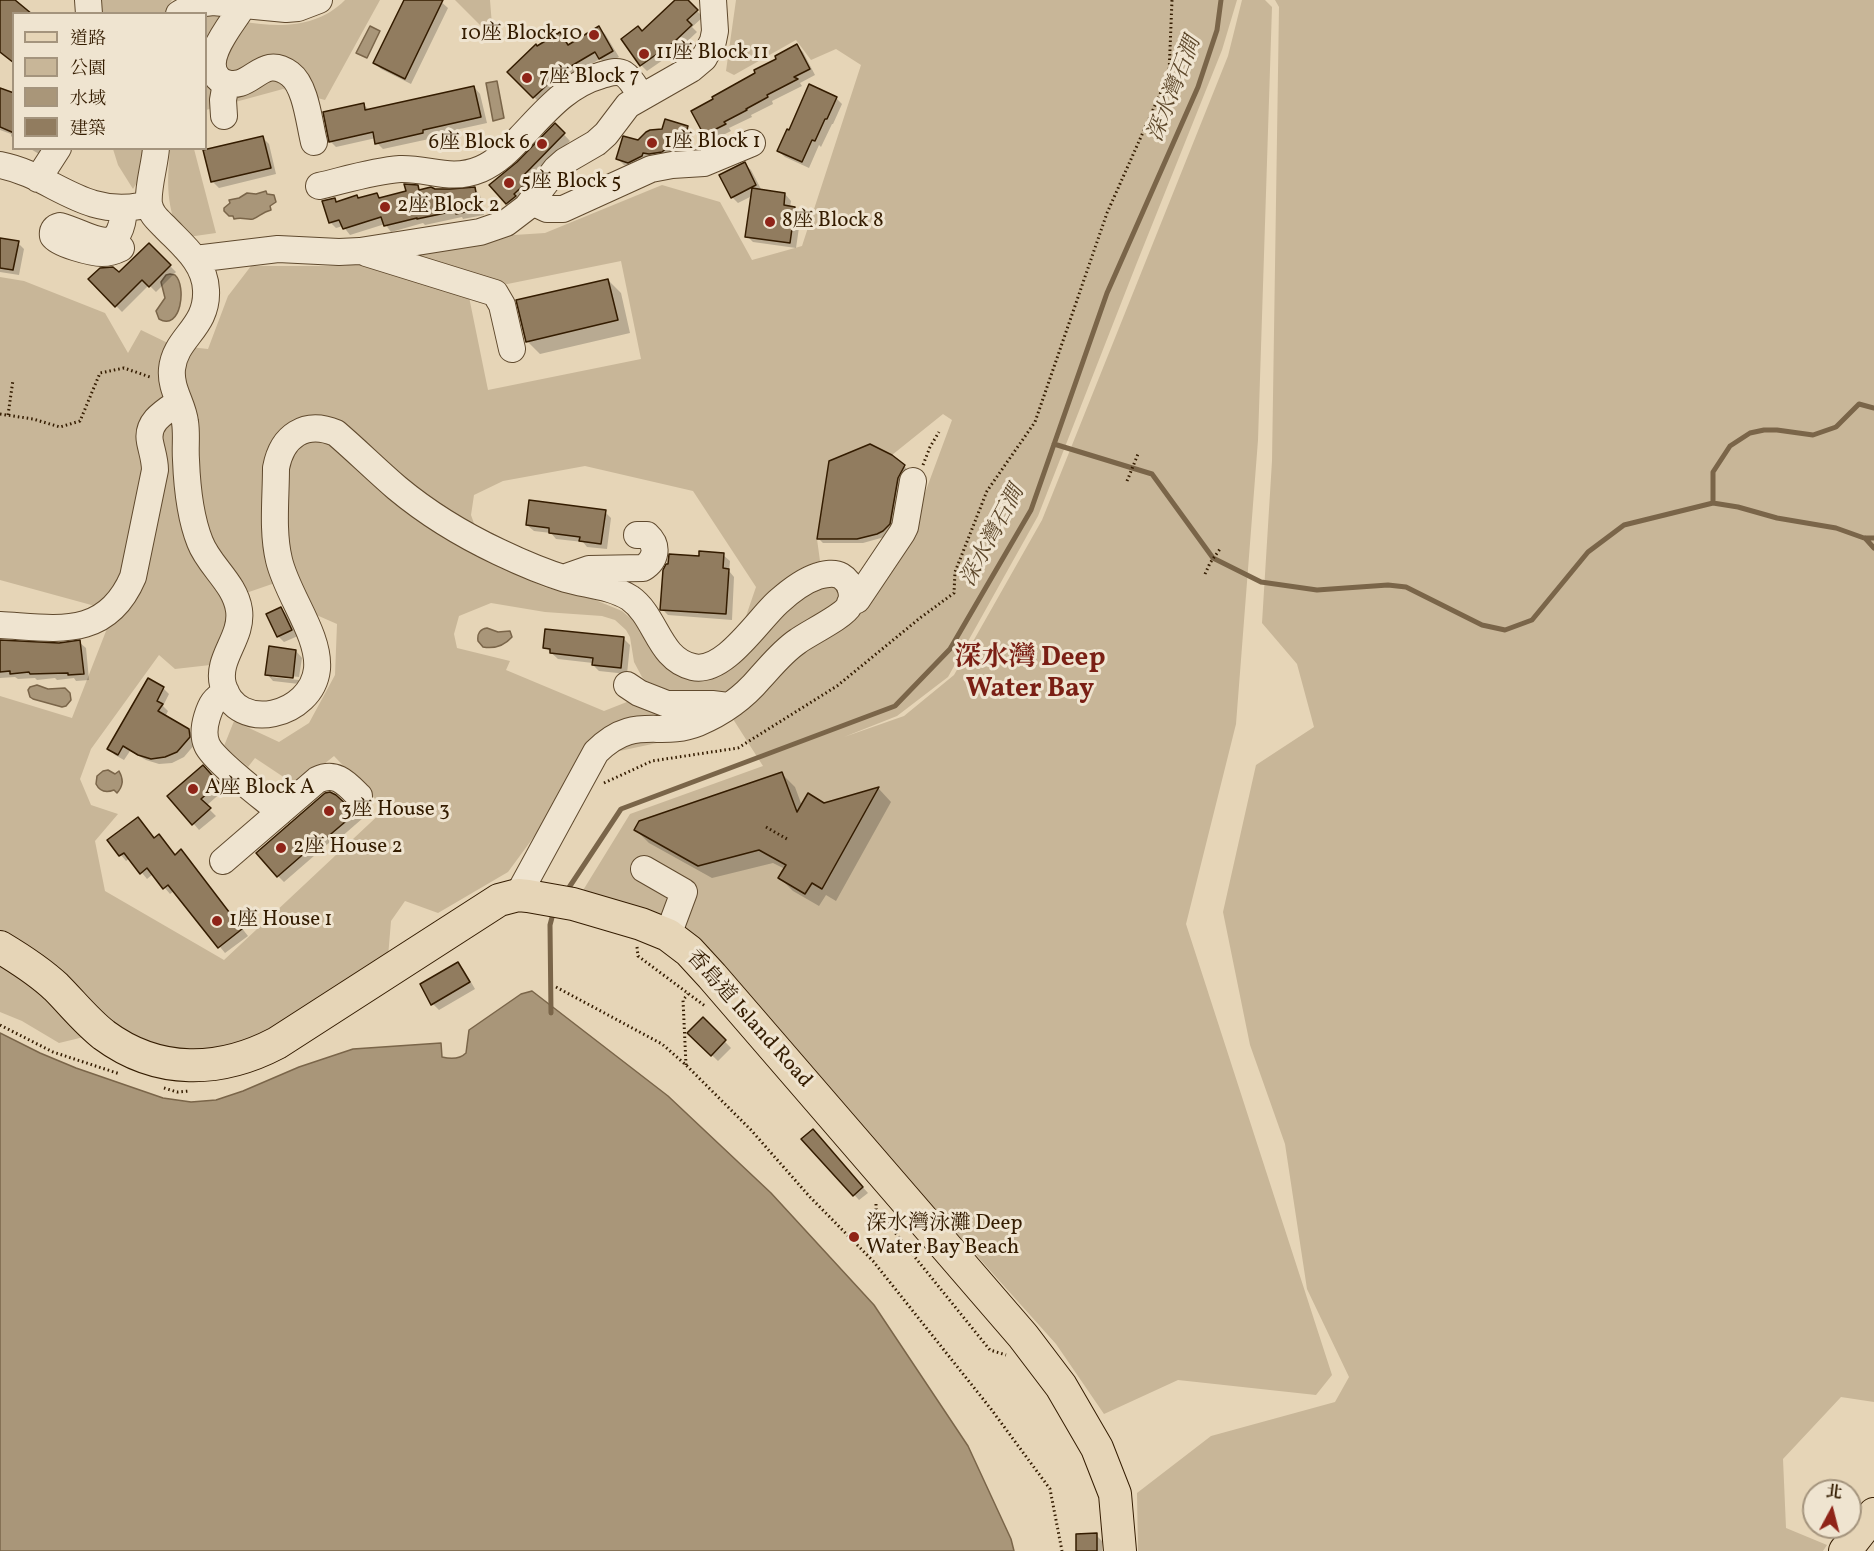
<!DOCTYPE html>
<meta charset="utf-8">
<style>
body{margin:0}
#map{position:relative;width:1874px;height:1551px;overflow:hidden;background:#e6d5b7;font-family:Vollkorn,"Noto Serif TC",serif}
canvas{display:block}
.legend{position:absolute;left:12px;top:12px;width:195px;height:138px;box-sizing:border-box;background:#efe4d0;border:2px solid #a4947d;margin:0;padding:8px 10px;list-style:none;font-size:18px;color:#341c00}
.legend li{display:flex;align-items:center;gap:12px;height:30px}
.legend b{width:30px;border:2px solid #a4947d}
.north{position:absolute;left:1802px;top:1479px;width:60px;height:60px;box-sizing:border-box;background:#efe4d0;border:2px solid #a4947d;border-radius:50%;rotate:7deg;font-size:16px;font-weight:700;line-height:24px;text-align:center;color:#341c00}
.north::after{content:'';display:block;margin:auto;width:21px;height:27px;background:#8f2418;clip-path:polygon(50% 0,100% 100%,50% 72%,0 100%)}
</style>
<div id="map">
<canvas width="1874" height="1551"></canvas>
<ul class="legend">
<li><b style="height:8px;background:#e6d5b7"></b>道路</li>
<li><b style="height:16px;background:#c8b698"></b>公園</li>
<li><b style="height:16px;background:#a99679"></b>水域</li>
<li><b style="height:16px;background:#917c5f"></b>建築</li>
</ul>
<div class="north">北</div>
</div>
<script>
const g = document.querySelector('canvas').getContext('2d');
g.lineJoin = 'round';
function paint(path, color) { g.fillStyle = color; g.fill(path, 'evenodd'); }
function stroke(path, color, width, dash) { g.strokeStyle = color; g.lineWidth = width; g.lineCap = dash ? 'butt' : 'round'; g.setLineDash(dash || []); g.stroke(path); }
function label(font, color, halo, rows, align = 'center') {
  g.font = font + ' Vollkorn,"Noto Serif TC",serif'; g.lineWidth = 6; g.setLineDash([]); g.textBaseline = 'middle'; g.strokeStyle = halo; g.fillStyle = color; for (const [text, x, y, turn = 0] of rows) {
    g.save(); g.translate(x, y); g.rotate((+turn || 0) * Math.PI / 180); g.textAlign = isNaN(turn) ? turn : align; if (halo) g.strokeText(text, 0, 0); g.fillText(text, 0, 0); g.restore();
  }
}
paint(new Path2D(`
 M97,0H172L164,14L98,13Z
 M345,0H380L325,100L283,89L206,110V18L209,14C254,25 308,37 345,0Z
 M455,0H490L493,38Z
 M736,0H1237L1222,50L1136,265L1038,516L948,677L897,716L844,737L904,716L954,675L1042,520L1228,56L1242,0H1265L1272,7L1258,440L1236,724L1186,924L1332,1375L1316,1395L1178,1380L1104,1414L1056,1344L682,927L582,892L630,814L763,766L733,719L690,736L610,753L558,804L508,872L438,913L405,901L391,921L388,957L252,1042L189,1057L117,1029L59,1043L22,1021L0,1012V696L72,718L108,626L95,606L0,580V277L24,281L105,313L128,353L141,330L172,345L208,349L228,296L251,266H343L514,235L545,233L662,185L720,202L752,260L802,246L861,65L836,49L811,60L796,40L734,75L726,71ZM621,261L641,359L488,390L468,292ZM943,414L952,420L912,528L879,580L820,561L817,539L829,461L870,444L892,455ZM585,466L693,491L756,587L744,622L714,650L697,658L641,627L622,611L593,599L544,587L512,572L486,557L471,515L474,495L503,481ZM275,583L289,603L337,624L335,675L309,723L279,742L234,721L224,746L248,767L255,758L297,786L334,756L385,809L224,960L105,891L95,841L118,814L91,805L80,779L91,749L159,655L175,669L219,664L246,593ZM491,603L545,612L602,616L615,620L626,630L630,637L634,662L642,677L653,688L637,698L604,711L506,670L510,661L457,648L454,634L459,616Z
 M1275,0H1874V1402L1841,1397L1783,1459L1786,1528L1827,1545L1823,1551H1138L1137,1493L1211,1436L1335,1402L1349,1377L1307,1289L1285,1144L1250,1045L1223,912L1256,765L1314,727L1297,664L1262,623L1272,461L1279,7Z
 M113,149H145L142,174L133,189L118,165Z
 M170,149H194L216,233L181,238C166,206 167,183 170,149Z`), '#c8b698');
const water = new Path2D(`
 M370,26L380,31L367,58L356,53Z
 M497,81L504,118L493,121L486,83Z
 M266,191L267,194L274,195L276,202L270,206L271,210C262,212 259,217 253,219C247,220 243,217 234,219L233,216H229L224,211V208L230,203L229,200L239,198L247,193L256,194Z
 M170,274L175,275C187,286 181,332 159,319L156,311L165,298L161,282L166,275Z
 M487,628L498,632L510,631L512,637C504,646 494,649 483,647L478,641C477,634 480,629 487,628Z
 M37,685L48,689L65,688L70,693L71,700L66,706L62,707L33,699L30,697L28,690L30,687Z
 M108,770L115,774L119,771C124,780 123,786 117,793L114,790C106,793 100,792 96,784L97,776L103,771Z
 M532,991L668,1096L771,1193L874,1305L968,1446L1011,1539L1014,1551H0V1033L40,1053L76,1068L163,1098L191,1102L216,1100L243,1091L299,1067L353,1049L441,1043L442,1057C450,1059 460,1059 466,1053L469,1030L521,994Z`);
paint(water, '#a99679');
stroke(water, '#7a6549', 1.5);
paint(new Path2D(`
 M406,0H439L448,8L411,84L381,69L375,63Z
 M678,0H686L703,17L692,27L697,32L679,49L647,71L641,65L643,33Z
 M599,28L605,34L619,57L606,64L600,59L567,78L540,103L509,72L560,34L569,45Z
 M797,46L803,52L815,75L800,83L802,86L772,101L773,104L751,115L752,117L729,128L731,131L711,141L705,135L715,100Z
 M474,87L480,94L487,123L428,136L429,139L383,149L377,143L376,138L336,147L330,141L363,104L370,111Z
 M0,89L14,96V139L11,136V134L0,130Z
 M836,98L842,104L833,124H832L821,147L819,145L809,168L785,157L778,151L790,132Z
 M555,125L570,141L528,183L533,188L513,209L507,203L518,164Z
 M687,127L694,133L687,155L676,151L668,157L636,168L624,165L618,159L639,142Z
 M262,137L269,144L276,174L219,188L213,182L205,151Z
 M29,148H42L39,154Z
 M745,164L751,170L762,191L785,194L791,201L790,208H795L801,214L796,248L753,242L747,236L752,196L738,203L732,197Z
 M417,187L422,191L474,188L480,195L484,215L463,219L462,217L425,225L423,223L391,232L385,224L350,235L343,226L336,228L330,222L335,199L338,203L377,194L381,199L408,192Z
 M0,240L18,243L24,249L19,275L0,272Z
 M149,245L176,272L156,292L149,285L122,312L90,279L119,275Z
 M608,280L621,293L630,333L540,354L527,341Z
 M904,466L909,471L895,527L888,536L863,543H823L818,538Z
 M605,512L611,518L607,549L587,547L583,542L556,539L551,533L534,531L527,525Z
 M723,555L730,561L729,571L734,577L732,620L668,615L662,609L700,557Z
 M281,608L287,615L298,636L284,642L278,636Z
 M624,639L630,645L627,674L599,671L593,665V663L558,659L545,647Z
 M0,642L40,644L79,642L86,648L89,680L76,681L74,678L57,680L55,678L37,680L35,678L18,679L15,677L0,678Z
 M296,651L302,658L299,677L272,674V677L299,680V684L273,681L267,674Z
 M163,688L169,694L163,706L168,711L165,717L189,730L195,737V744L184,757L172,763L159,764L146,760L130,751L124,760L115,755L109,749Z
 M209,773L224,790L206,806L216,816L199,830L193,823Z
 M782,774L795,787L802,806L824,805L879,789L891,802L836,901L826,895L819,906L793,891L780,878L785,869L773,863L712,878L649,843L636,830Z
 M348,808L357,812L363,818L332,845L330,842L284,882L278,876Z
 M155,839L175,856L187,858L248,936L225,953L174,891L170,894L153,874L147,879L130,858L126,861L109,841Z
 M458,964L464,970L475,989L439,1010L433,1004Z
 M703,1019L731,1048L718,1061L689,1033Z
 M818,1137L868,1193L859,1200L803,1140Z
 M1096,1535L1102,1541V1551H1078Z`), '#0003');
stroke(new Path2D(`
 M1054,444L1152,474L1213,558L1261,582L1317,590L1388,585L1406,587L1482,625L1505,630L1532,620L1588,552L1624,525L1713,503V472L1730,446L1750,433L1764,430H1777L1813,435L1836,427L1859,404L1874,408
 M1713,503L1738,507L1777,518L1836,528L1864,538H1874
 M1865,538L1874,548
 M568,889L621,809L895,706L950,649L1031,510L1107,293L1198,87L1217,30L1221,0
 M551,1013L550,925L554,910`), '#7a6549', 5);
const building = new Path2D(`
 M0,0H15L32,14H14V63L0,52Z
 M404,0H443L405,79L373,63Z
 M675,0H688L698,10L687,20L692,25L674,42L640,66L621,39L638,26L642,31Z
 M599,26L613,51L599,59L595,52L561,72L533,98L507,72L536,44L537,46L560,32L568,45Z
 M797,44L810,69L794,77L798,79L767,95L768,97L746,109L747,110L724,122L726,124L704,135L691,111L713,99L712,97L755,73L754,70L776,59L775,56Z
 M809,84L837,97L827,119H825L815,141L812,140L802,162L777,151L787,129L789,130Z
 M474,86L481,117L423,130V133L375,144L373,132L329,142L323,112L364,103L365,110Z
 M0,88L14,93V133L0,127Z
 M665,119L688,126L681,149L669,146L662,152L649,154L643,153L642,156L628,163L616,159L623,136L638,140L646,132L650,130L662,129Z
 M555,123L565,133L523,176L528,181L514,194L516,196L506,204L489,185L517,162Z
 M263,136L271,168L211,182L203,150Z
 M745,162L756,185L731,198L719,175Z
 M404,184L418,185L419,190L431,187L435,189H450L475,187L479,209L456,214L455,211L417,219V218L384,226L381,217L343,229L339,220L329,223L322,201L335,198L336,202L357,195L358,198L377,193L379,198L406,191Z
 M752,188L785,193L784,205L795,207L790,243L745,237Z
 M0,238L19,241L13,270L0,268Z
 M149,243L171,265L149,287L142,280L115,307L88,279L100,268L113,267L119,272Z
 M608,279L618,320L526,342L516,300Z
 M870,444L892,455L905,465L898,478L890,524L883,531L877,534L857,539H817L829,461Z
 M529,500L606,510L601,544L579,541L580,537L549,533V528L526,525Z
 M699,551L724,553L723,568L729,569L726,614L660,610L663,570L666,564H668L669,554L699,556Z
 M281,607L292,630L277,637L266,614Z
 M545,629L624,637L621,668L592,665L593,658L550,653V649L543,648Z
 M0,640L59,643L80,640L84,674L68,675V673L30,674L29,672L10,674V671L0,672Z
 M269,646L296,650L293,678L265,675Z
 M148,678L164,687L157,701L163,704L158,711L189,729L190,737L177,752L165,757L151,759L138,755L123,746L118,755L107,749Z
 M203,765L219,783L201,799L211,808L192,825L167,796Z
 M782,772L797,812L808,793L824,803L879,787L822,889L812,883L805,894L778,878L786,865L759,850L698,866L634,830L639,821Z
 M330,792L336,795L349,807L358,811L325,839L323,837L277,877L256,853L325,793Z
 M138,817L154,838L159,834L175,855L181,849L242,929L218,948L168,885L163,889L147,868L140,874L124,853L119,856L107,840Z
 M458,962L470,982L431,1005L420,984Z
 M703,1017L726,1040L711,1056L687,1033Z
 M813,1129L863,1187L853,1196L801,1139Z
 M1097,1533V1551H1076V1534Z`);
paint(building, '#917c5f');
stroke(building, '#341c00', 1.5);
const minor = new Path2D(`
 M88,0L89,14
 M243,6C233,23 200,59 218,78C223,84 233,85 240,83C257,78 267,57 290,74C306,86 309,122 314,142
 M179,14L196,4L213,2L286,9L298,8L319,0
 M224,116L223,100L226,83
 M156,148C155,164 147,190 149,204C151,214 157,219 164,226C182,245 205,262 206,290C208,328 175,337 172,369C170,389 183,404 185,422C187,435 185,447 186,460C187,486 190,517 200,542C209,566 235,583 239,610C243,638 216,658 223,685C237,735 312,716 317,669C320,635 287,595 279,560C272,531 276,498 276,468C282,436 305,420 336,433C357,451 376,470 397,488C427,513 463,535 499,552C520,562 543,572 566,579C587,585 611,586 630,598C657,617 658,659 693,667C724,674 757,621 778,602C789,592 803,581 818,576C826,574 834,572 841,576C851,582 855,596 849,606C844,616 809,633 798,641C783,651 772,665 760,678C744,697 722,713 698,723C658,739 635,713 596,752L518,895
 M0,165C52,175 82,217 140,206
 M38,179L58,148
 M319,186C345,180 373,171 400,169C430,168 450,182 481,169C497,162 509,150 520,138C545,112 566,85 602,75C610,73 617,70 624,74C632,79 636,89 641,96
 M532,202L547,209H563L651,169L672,165L704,163L752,143
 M121,248C115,251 109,253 102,253C92,253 58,244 53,236C52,230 55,227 60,226C90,234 121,263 124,208
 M366,253L495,293L502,305L512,349
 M195,259L278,249L339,252L360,251L480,232L506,223L527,207L556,169L565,161L596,143L606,134L628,105L691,69L704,58L713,41L715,31L713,0
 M569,576L589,569L643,568C656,560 659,546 647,535H637
 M850,603L857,600L902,533L905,527L913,481
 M0,625C56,628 106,640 133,577L155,470C155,460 152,452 150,442C146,422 164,412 179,402
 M627,685L639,693L667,704H712L728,706
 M226,692C214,699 211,704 207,717C204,727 203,736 207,745C214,761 264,798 280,812
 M223,861L317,780C336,771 346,783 359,796
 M644,869L684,892L668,935`);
const major = new Path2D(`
 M0,947C20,959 39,971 56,987C72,1003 86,1021 104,1035C158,1075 220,1073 277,1043L499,900L518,895L528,896L573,904L641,924L668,935L689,951L712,976L1023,1336L1061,1386L1097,1448L1115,1494L1120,1551
 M1845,1551L1874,1514`);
stroke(minor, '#604a2e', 28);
stroke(major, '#341c00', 34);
stroke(new Path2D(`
 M0,414L33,419L60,427L80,421L100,373L124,368L150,377
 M8,415L13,380
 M923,465L930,447L939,432
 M1127,481L1138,454
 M1205,574L1210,563L1220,549
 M604,783L652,761L738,748L837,686L920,618L954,593L955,572L987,491L1035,422L1107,213L1169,74L1172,0
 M766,827L787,839
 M637,947L638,956L705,1006
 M556,987L662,1044L686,1065L751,1130L810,1197L873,1261L991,1409L1050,1489L1062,1551
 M0,1025L53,1052L120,1074
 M686,1065L683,1000L688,994
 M164,1088L177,1092L189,1091
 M876,1204V1209L990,1350L1006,1355`), '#341c00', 3, [1.5, 3]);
stroke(minor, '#efe4d0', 26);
stroke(major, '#e6d5b7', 32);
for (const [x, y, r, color] of [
 [594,35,6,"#8f2418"],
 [644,54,6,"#8f2418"],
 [527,78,6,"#8f2418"],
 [652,143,6,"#8f2418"],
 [542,144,6,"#8f2418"],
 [509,183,6,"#8f2418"],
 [385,207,6,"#8f2418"],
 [770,222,6,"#8f2418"],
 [193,789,6,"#8f2418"],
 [329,811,6,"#8f2418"],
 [281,848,6,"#8f2418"],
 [217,921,6,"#8f2418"],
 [854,1237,6,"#8f2418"]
]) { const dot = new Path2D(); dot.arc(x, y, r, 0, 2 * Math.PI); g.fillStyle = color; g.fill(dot); stroke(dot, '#efe4d0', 2); }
label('21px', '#341c00', '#efe4d0', [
 ["10座 Block 10",582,35,"right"],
 ["11座 Block 11",656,54],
 ["7座 Block 7",539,78],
 ["1座 Block 1",664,143],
 ["6座 Block 6",530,144,"right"],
 ["5座 Block 5",521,183],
 ["2座 Block 2",397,207],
 ["8座 Block 8",782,222],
 ["A座 Block A",205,789],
 ["3座 House 3",341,811],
 ["2座 House 2",293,848],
 ["1座 House 1",229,921],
 ["深水灣泳灘 Deep",866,1225],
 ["Water Bay Beach",866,1249]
], 'left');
label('21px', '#341c00', '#efe4d0', [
 ["香島道 Island Road",748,1020,48]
]);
label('italic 22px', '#5d472a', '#efe4d0', [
 ["深水灣石澗",1176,90,-69],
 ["深水灣石澗",994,537,-62]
]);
label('bold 27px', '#7a1f14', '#efe4d0', [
 ["深水灣 Deep",1030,660],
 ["Water Bay",1030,691]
]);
</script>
